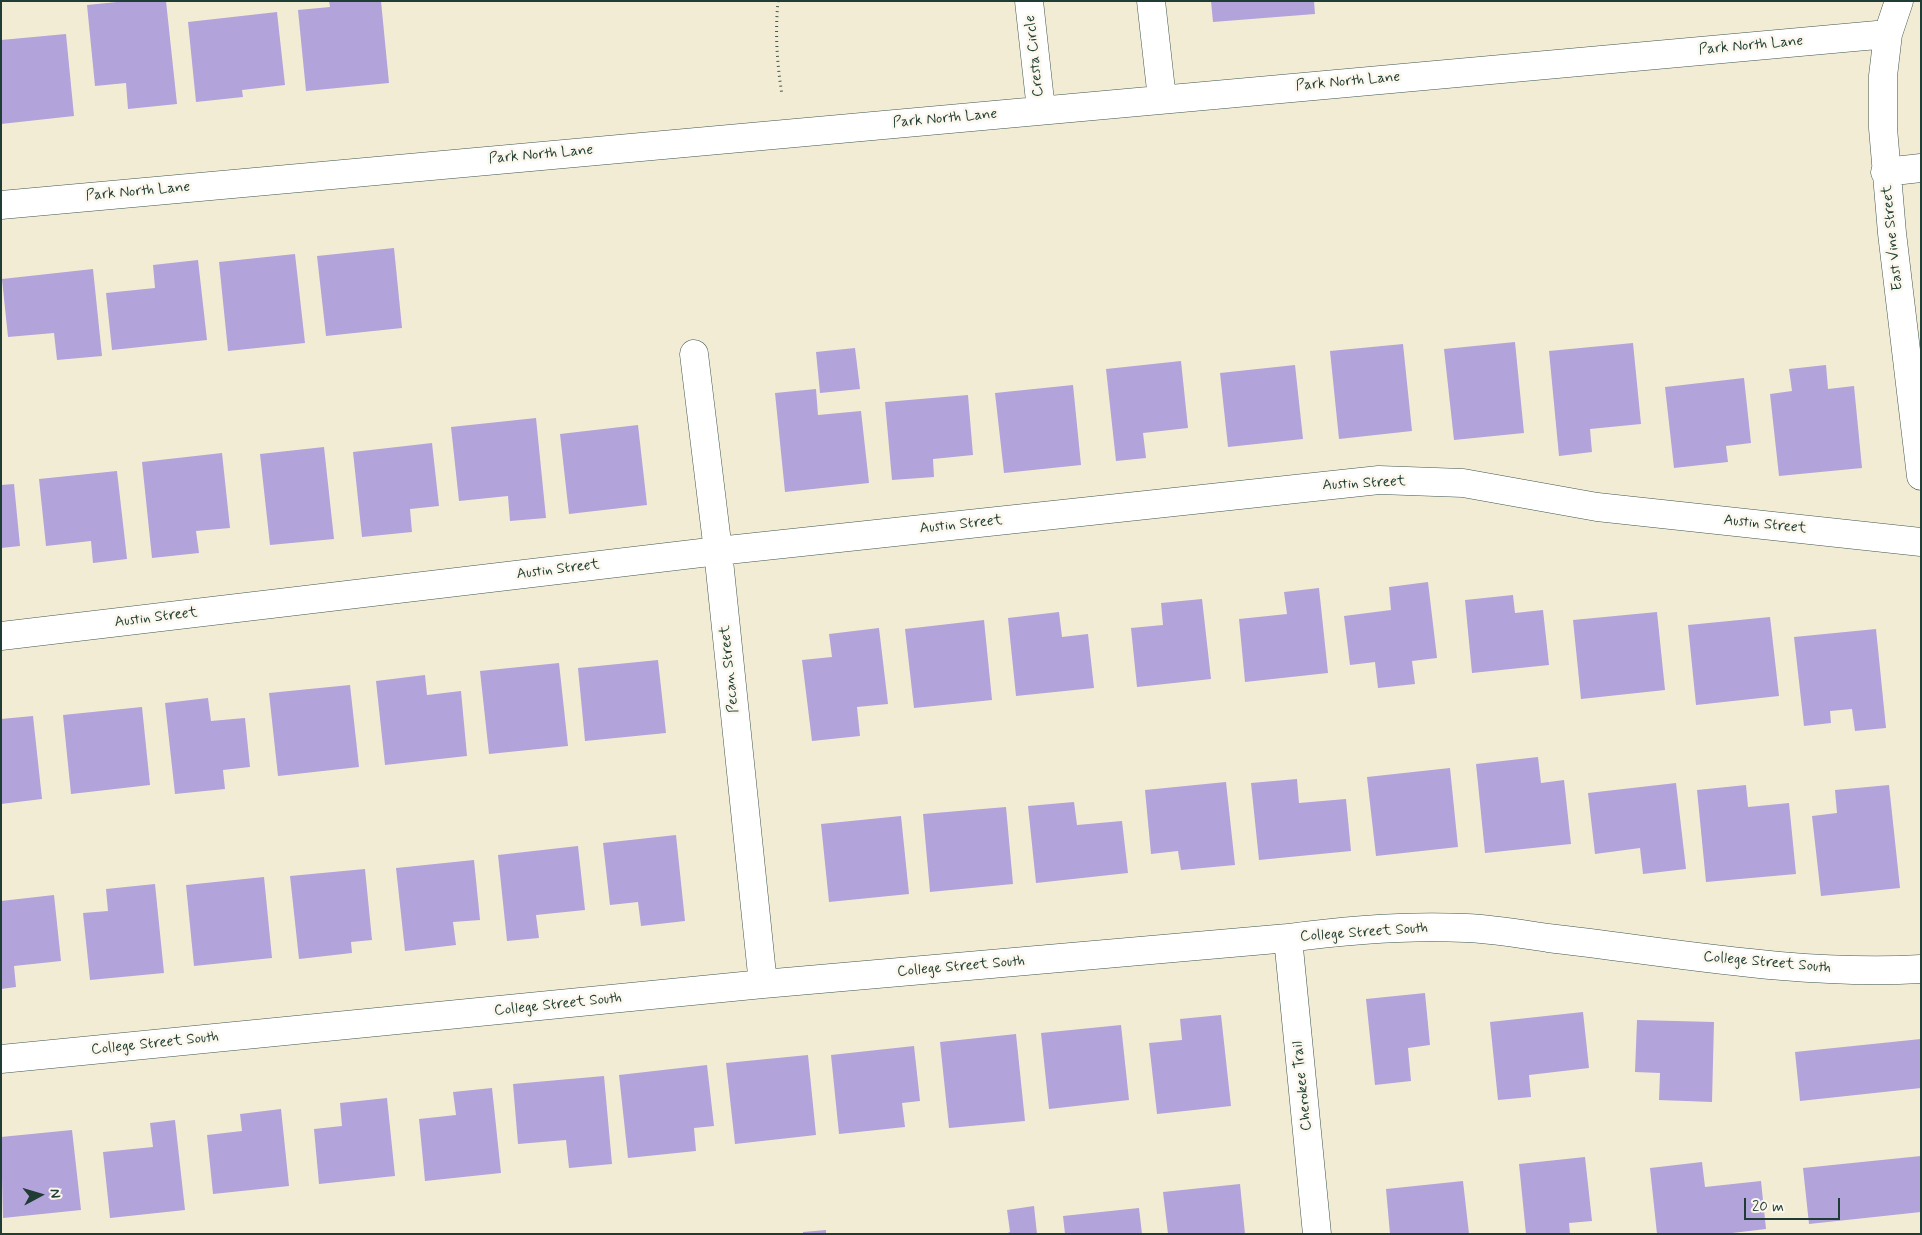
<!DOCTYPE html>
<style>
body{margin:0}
#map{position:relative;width:1922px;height:1235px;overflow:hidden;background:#f3ecd5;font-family:Mynerve,sans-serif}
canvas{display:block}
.frame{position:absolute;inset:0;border:2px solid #1f3d34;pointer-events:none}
.north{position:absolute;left:15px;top:1170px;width:50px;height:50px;-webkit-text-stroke:4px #fbf7ec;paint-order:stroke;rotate:84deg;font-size:14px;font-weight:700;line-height:20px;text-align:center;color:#1f3d34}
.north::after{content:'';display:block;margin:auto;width:18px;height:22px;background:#1f3d34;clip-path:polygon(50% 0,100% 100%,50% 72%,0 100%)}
.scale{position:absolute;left:1744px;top:1198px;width:96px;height:22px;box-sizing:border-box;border:2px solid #1f3d34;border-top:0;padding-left:6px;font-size:15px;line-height:18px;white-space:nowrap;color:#1f3d34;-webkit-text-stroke:4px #fbf7ec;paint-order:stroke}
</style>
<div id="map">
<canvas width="1922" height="1235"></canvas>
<div class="frame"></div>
<div class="north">N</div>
<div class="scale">20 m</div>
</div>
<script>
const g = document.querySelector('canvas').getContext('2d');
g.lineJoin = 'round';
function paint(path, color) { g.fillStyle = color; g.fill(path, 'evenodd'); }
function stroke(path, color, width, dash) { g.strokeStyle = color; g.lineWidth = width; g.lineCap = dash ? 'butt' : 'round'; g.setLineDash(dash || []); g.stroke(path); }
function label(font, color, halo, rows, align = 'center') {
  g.font = font + ' Mynerve,sans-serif'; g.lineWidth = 5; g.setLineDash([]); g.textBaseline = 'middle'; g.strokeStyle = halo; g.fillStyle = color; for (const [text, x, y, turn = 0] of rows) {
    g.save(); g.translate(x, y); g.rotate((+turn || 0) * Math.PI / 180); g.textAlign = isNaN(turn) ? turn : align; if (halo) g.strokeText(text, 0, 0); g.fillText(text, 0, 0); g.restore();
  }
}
paint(new Path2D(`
 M127,1H166L177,104L128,109L126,83L95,86L87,5Z
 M329,1H381L389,83L306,91L298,10L330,7Z
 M1211,1H1314L1315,14L1213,22Z
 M277,12L285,85L242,90L243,97L196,102L188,22Z
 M66,34L74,116L1,124V40Z
 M394,248L402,328L326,336L317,256Z
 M295,254L305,343L228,351L219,262Z
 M198,260L207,340L112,350L106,293L155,288L153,265Z
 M93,269L102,356L57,360L54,333L8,337L2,279Z
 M1515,342L1524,433L1454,440L1444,349Z
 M1633,343L1641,424L1590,429L1592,452L1559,456L1549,351Z
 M1403,344L1412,431L1339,439L1330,351Z
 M855,348L860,389L820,393L816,352Z
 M1181,361L1188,428L1143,433L1146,458L1116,461L1106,369Z
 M1295,365L1303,439L1228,447L1220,373Z
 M1826,365L1828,389L1854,386L1862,468L1779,476L1770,394L1792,391L1789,369Z
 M1744,378L1751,443L1726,446L1728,462L1674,468L1665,387Z
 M1073,385L1081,465L1004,473L995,393Z
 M816,389L818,415L861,411L869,483L785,492L775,393Z
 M968,395L973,455L933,459L934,477L892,480L885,402Z
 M536,418L546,518L510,521L508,496L459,501L451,427Z
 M638,425L647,505L569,514L560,434Z
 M432,443L439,506L410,509L412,532L362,537L353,452Z
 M324,447L334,539L270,545L260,454Z
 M222,453L230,528L196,531L199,553L152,558L142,462Z
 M117,471L127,559L93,563L91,541L46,546L39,479Z
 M14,484L20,546L1,548V485Z
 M1428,582L1437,658L1412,661L1415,684L1378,688L1375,662L1350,665L1344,616L1391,610L1389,587Z
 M1319,588L1328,673L1245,682L1239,619L1287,614L1284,592Z
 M1513,595L1515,613L1543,610L1549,665L1472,673L1465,600Z
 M1202,599L1211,679L1137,687L1131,628L1163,625L1161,603Z
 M1059,612L1062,637L1088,634L1094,688L1016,696L1008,618Z
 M1657,612L1665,690L1581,699L1573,620Z
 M1770,617L1779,696L1696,705L1688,625Z
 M984,620L992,700L914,708L905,629Z
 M879,628L888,704L857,707L860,736L812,741L802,660L832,657L829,634Z
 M1876,629L1886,728L1855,731L1852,709L1830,711L1831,723L1804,726L1794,637Z
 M658,660L666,733L585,741L578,668Z
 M559,663L568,746L489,754L480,671Z
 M425,675L427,695L461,691L467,756L385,765L376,681Z
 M350,685L359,767L278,776L269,693Z
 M208,698L211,721L245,718L250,767L223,770L225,789L175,794L165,703Z
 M142,707L150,785L71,794L63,715Z
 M33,716L42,799L1,804V719Z
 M1538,757L1541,783L1564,780L1571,844L1485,853L1476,764Z
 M1450,768L1458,847L1376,856L1367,777Z
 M1297,779L1299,803L1346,799L1351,851L1259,860L1251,783Z
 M1226,782L1235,865L1181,870L1178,851L1151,854L1145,790Z
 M1676,783L1686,869L1643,874L1640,848L1595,854L1588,793Z
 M1746,785L1748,807L1789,803L1796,874L1706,882L1697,790Z
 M1889,785L1900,888L1821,896L1812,816L1837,813L1835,790Z
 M1074,802L1077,825L1122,821L1128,873L1036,883L1028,806Z
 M1006,807L1013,884L930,892L923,814Z
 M901,816L909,894L829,902L821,824Z
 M676,835L685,921L641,926L638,902L610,905L603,843Z
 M578,846L585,910L536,915L539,938L507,941L498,855Z
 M474,860L480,920L453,922L456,945L405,951L396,868Z
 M365,869L372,940L351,942L352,953L299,959L290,876Z
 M264,877L272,958L194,966L186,885Z
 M155,884L164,973L90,980L83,913L108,911L106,889Z
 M54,895L61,961L14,966L16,987L1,989V901Z
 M1425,993L1430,1045L1408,1048L1411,1081L1375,1085L1366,999Z
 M1583,1012L1589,1068L1529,1075L1531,1097L1498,1100L1490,1022Z
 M1221,1015L1231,1106L1157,1114L1149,1043L1182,1040L1180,1019Z
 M1637,1020L1714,1022L1712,1102L1659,1100L1660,1073L1635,1072Z
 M1121,1025L1129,1100L1049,1109L1041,1033Z
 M1016,1034L1025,1121L949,1128L940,1042Z
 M1921,1039V1088L1800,1101L1795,1052Z
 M914,1046L920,1101L902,1103L905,1127L839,1134L831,1055Z
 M808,1055L816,1135L735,1144L726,1063Z
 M707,1065L714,1126L694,1128L696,1151L628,1158L619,1075Z
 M604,1076L612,1164L569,1168L566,1140L518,1144L513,1084Z
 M492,1088L501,1173L425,1181L419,1119L456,1115L453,1092Z
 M387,1098L395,1176L319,1184L314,1129L342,1126L340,1103Z
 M281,1109L289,1186L213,1194L207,1135L242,1131L240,1114Z
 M175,1120L185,1210L110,1218L103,1152L153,1147L150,1123Z
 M72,1130L81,1210L3,1218L1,1137Z
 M1921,1156V1212L1809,1224L1803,1168Z
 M1585,1157L1592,1221L1569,1223L1570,1234H1526L1519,1164Z
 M1702,1162L1705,1187L1761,1181L1766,1229L1724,1234H1657L1650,1168Z
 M1463,1181L1469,1234H1390L1386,1189Z
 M1240,1184L1245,1234H1168L1163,1192Z
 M1034,1206L1037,1234H1005L1010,1232L1007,1210Z
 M1139,1208L1142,1234H1065L1063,1216Z
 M826,1230V1234H803V1232Z`), '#b2a3db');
const minor = new Path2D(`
 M1029,1L1041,110
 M1151,1L1162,99
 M1899,1L1888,34L1883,76V128L1892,233L1921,476
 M1885,172L1921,168
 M1,205L1888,34
 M694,354L718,551L763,984
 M1,636L718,551L1379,480L1463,483L1597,507L1921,542
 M1288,938L1317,1234
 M1,1059L763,984L1288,938C1347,930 1406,925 1466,928C1493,929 1521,934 1548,938C1672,952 1796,976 1921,969`);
stroke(minor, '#3f574c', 29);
stroke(new Path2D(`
 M778,1C775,34 777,63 782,95`), '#3f574c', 3, [1, 4]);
stroke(minor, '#fff', 28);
label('15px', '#1f3d34', '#fbf7ec', [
 ["Park North Lane",1751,46,-5],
 ["Cresta Circle",1035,56,-96],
 ["Park North Lane",1348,82,-5],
 ["Park North Lane",945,119,-5],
 ["Park North Lane",541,155,-5],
 ["Park North Lane",138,192,-5],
 ["East Vine Street",1893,238,-96],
 ["Austin Street",1364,484,-3],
 ["Austin Street",961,525,-6],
 ["Austin Street",1765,525,6],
 ["Austin Street",558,570,-7],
 ["Austin Street",156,618,-7],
 ["Pecan Street",730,669,-96],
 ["College Street South",1364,933,-4],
 ["College Street South",1767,963,5],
 ["College Street South",961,967,-5],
 ["College Street South",558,1005,-6],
 ["College Street South",155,1044,-6],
 ["Cherokee Trail",1303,1086,-96]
]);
</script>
